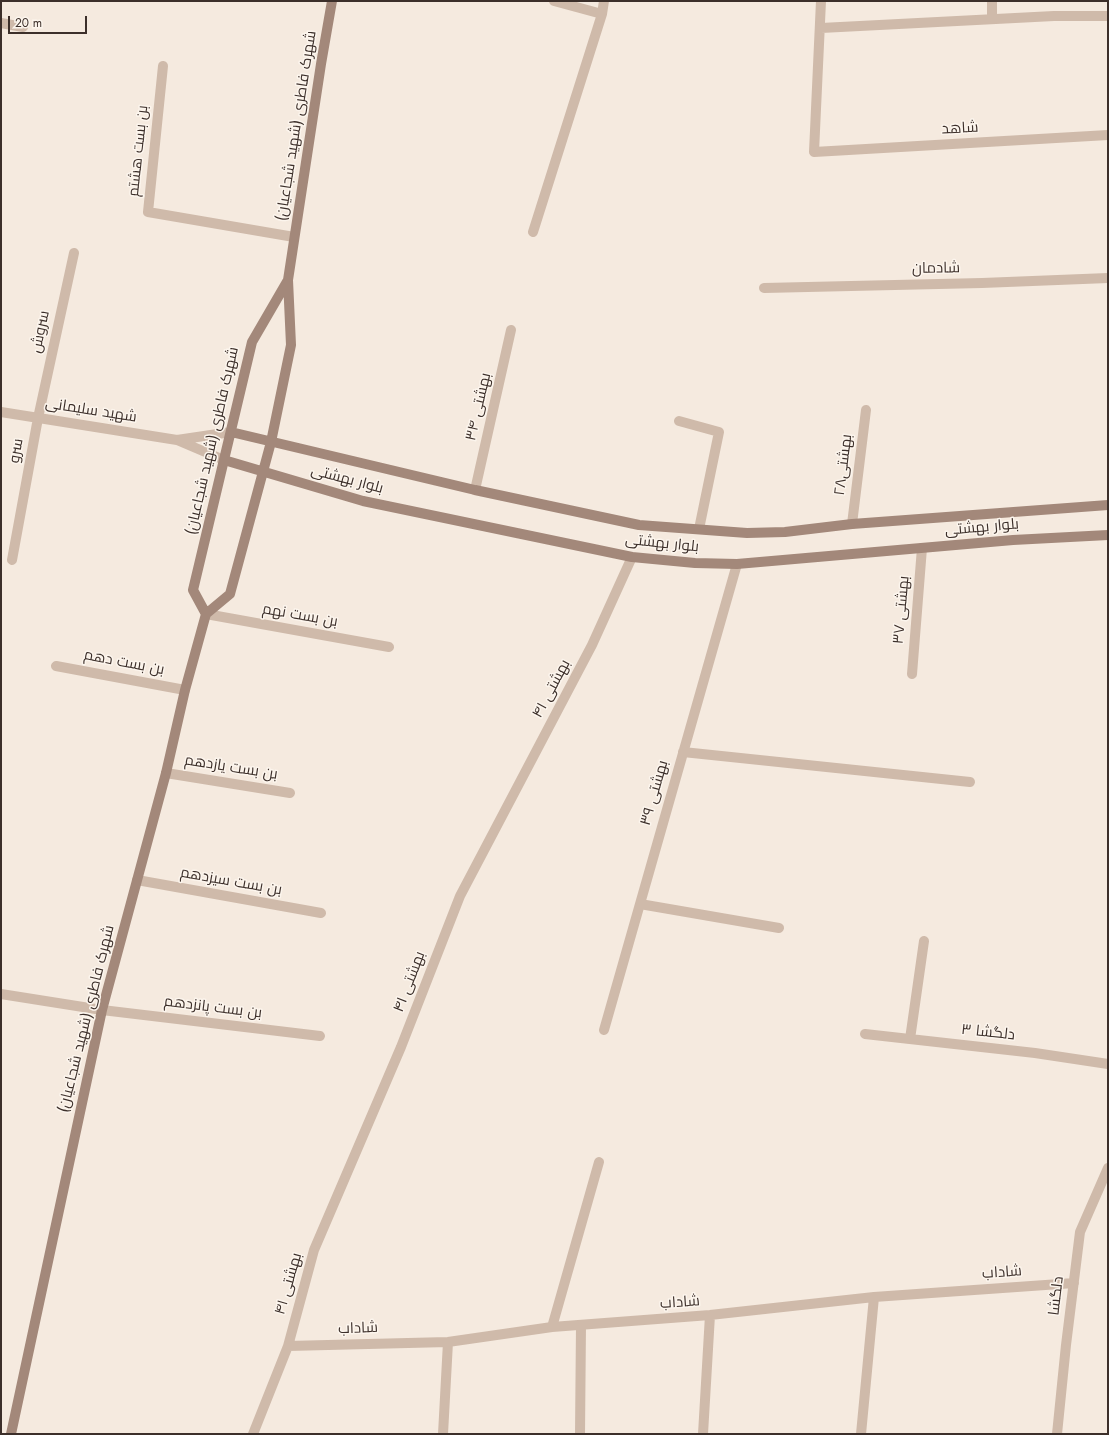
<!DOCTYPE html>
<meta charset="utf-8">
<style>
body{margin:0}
#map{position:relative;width:1109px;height:1435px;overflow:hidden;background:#f5eadf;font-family:Jost,sans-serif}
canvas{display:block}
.frame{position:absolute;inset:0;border:2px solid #3c2f2a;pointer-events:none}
.scale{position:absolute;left:8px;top:16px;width:79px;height:18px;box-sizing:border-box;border:2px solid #3c2f2a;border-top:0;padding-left:5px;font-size:12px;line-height:14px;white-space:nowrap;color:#3c2f2a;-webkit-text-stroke:3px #fcf5ed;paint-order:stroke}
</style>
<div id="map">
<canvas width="1109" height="1435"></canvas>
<div class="frame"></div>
<div class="scale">20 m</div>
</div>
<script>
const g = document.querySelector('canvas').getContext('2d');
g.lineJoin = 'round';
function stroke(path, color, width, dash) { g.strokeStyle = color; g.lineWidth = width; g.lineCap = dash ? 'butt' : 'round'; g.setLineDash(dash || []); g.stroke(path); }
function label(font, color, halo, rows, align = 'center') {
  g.font = font + ' Jost,Cairo,sans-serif'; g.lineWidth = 3; g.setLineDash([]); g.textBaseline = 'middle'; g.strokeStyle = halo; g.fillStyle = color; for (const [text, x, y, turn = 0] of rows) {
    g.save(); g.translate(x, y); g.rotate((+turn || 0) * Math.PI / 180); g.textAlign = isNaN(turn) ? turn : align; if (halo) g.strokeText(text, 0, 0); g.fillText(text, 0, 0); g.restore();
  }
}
stroke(new Path2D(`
 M554,1L602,14
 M821,1L814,152L1108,135
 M992,19V1
 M1,23L23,27
 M821,28L1054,16H1108
 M163,66L148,212L294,237
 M533,232L602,14L604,1
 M764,288L982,283L1108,278
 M1,412L177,440L224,460
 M679,421L719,432L699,529
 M177,440L231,432
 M475,490L511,330
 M852,524L866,410
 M12,560L38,418L74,253
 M206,614L389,647
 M56,666L185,690
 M912,674L922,548
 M683,752L970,782
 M166,773L290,793
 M137,880L321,913
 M640,904L779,928
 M1,994L102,1010L320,1036
 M604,1030L737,564
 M865,1034L1035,1053L1108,1064
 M910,1039L924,941
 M552,1327L599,1162
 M288,1346L448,1342L552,1327L710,1315L874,1297L1074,1283
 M253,1434L288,1346L314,1250L401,1047L460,896L592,645L632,557
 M443,1434L448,1342
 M580,1434L581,1325
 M703,1434L710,1315
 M861,1434L874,1297
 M1057,1434L1066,1345L1080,1232L1108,1168`), '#cfbaaa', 10);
stroke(new Path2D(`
 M231,432L475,490L639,525L747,533L785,532L852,524L1108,505
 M224,460L363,501L632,557L695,563L737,564L1013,540L1108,535
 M206,614L193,590L252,342L288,280
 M11,1434L102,1010L166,773L185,690L206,614L230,594L271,442L291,345L288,280L321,64L332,1`), '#a3887a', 10);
label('15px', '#3c2f2a', '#fcf5ed', [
 ["شهرک فاطری (شهید شجاعیان)",297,126,-81],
 ["شاهد",960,129,-3],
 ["بن بست هشتم",139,151,-84],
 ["شادمان",936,269,-1],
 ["سروش",41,332,-78],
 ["بهشتی ۳۴",479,407,-77],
 ["شهید سلیمانی",91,411,9],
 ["شهرک فاطری (شهید شجاعیان)",213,441,-77],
 ["سرو",17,451,-80],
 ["بهشتی۲۸",844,465,-83],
 ["بلوار بهشتی",347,480,15],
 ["بلوار بهشتی",982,528,-5],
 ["بلوار بهشتی",662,544,6],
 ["بهشتی ٣٧",902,610,-85],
 ["بن بست نهم",300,616,10],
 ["بن بست دهم",124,663,11],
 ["بهشتی ۴۱",552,689,-62],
 ["بن بست یازدهم",231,768,9],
 ["بهشتی ۳۹",655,793,-74],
 ["بن بست سیزدهم",231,882,10],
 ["بهشتی ۴۱",410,982,-69],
 ["بن بست پانزدهم",213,1008,7],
 ["شهرک فاطری (شهید شجاعیان)",87,1019,-76],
 ["دلگشا ۳",988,1033,6],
 ["شاداب",1002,1273,-4],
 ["بهشتی ۴۱",289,1284,-74],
 ["دلگشا",1057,1296,-83],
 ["شاداب",680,1303,-4],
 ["شاداب",358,1329,-2]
]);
</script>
